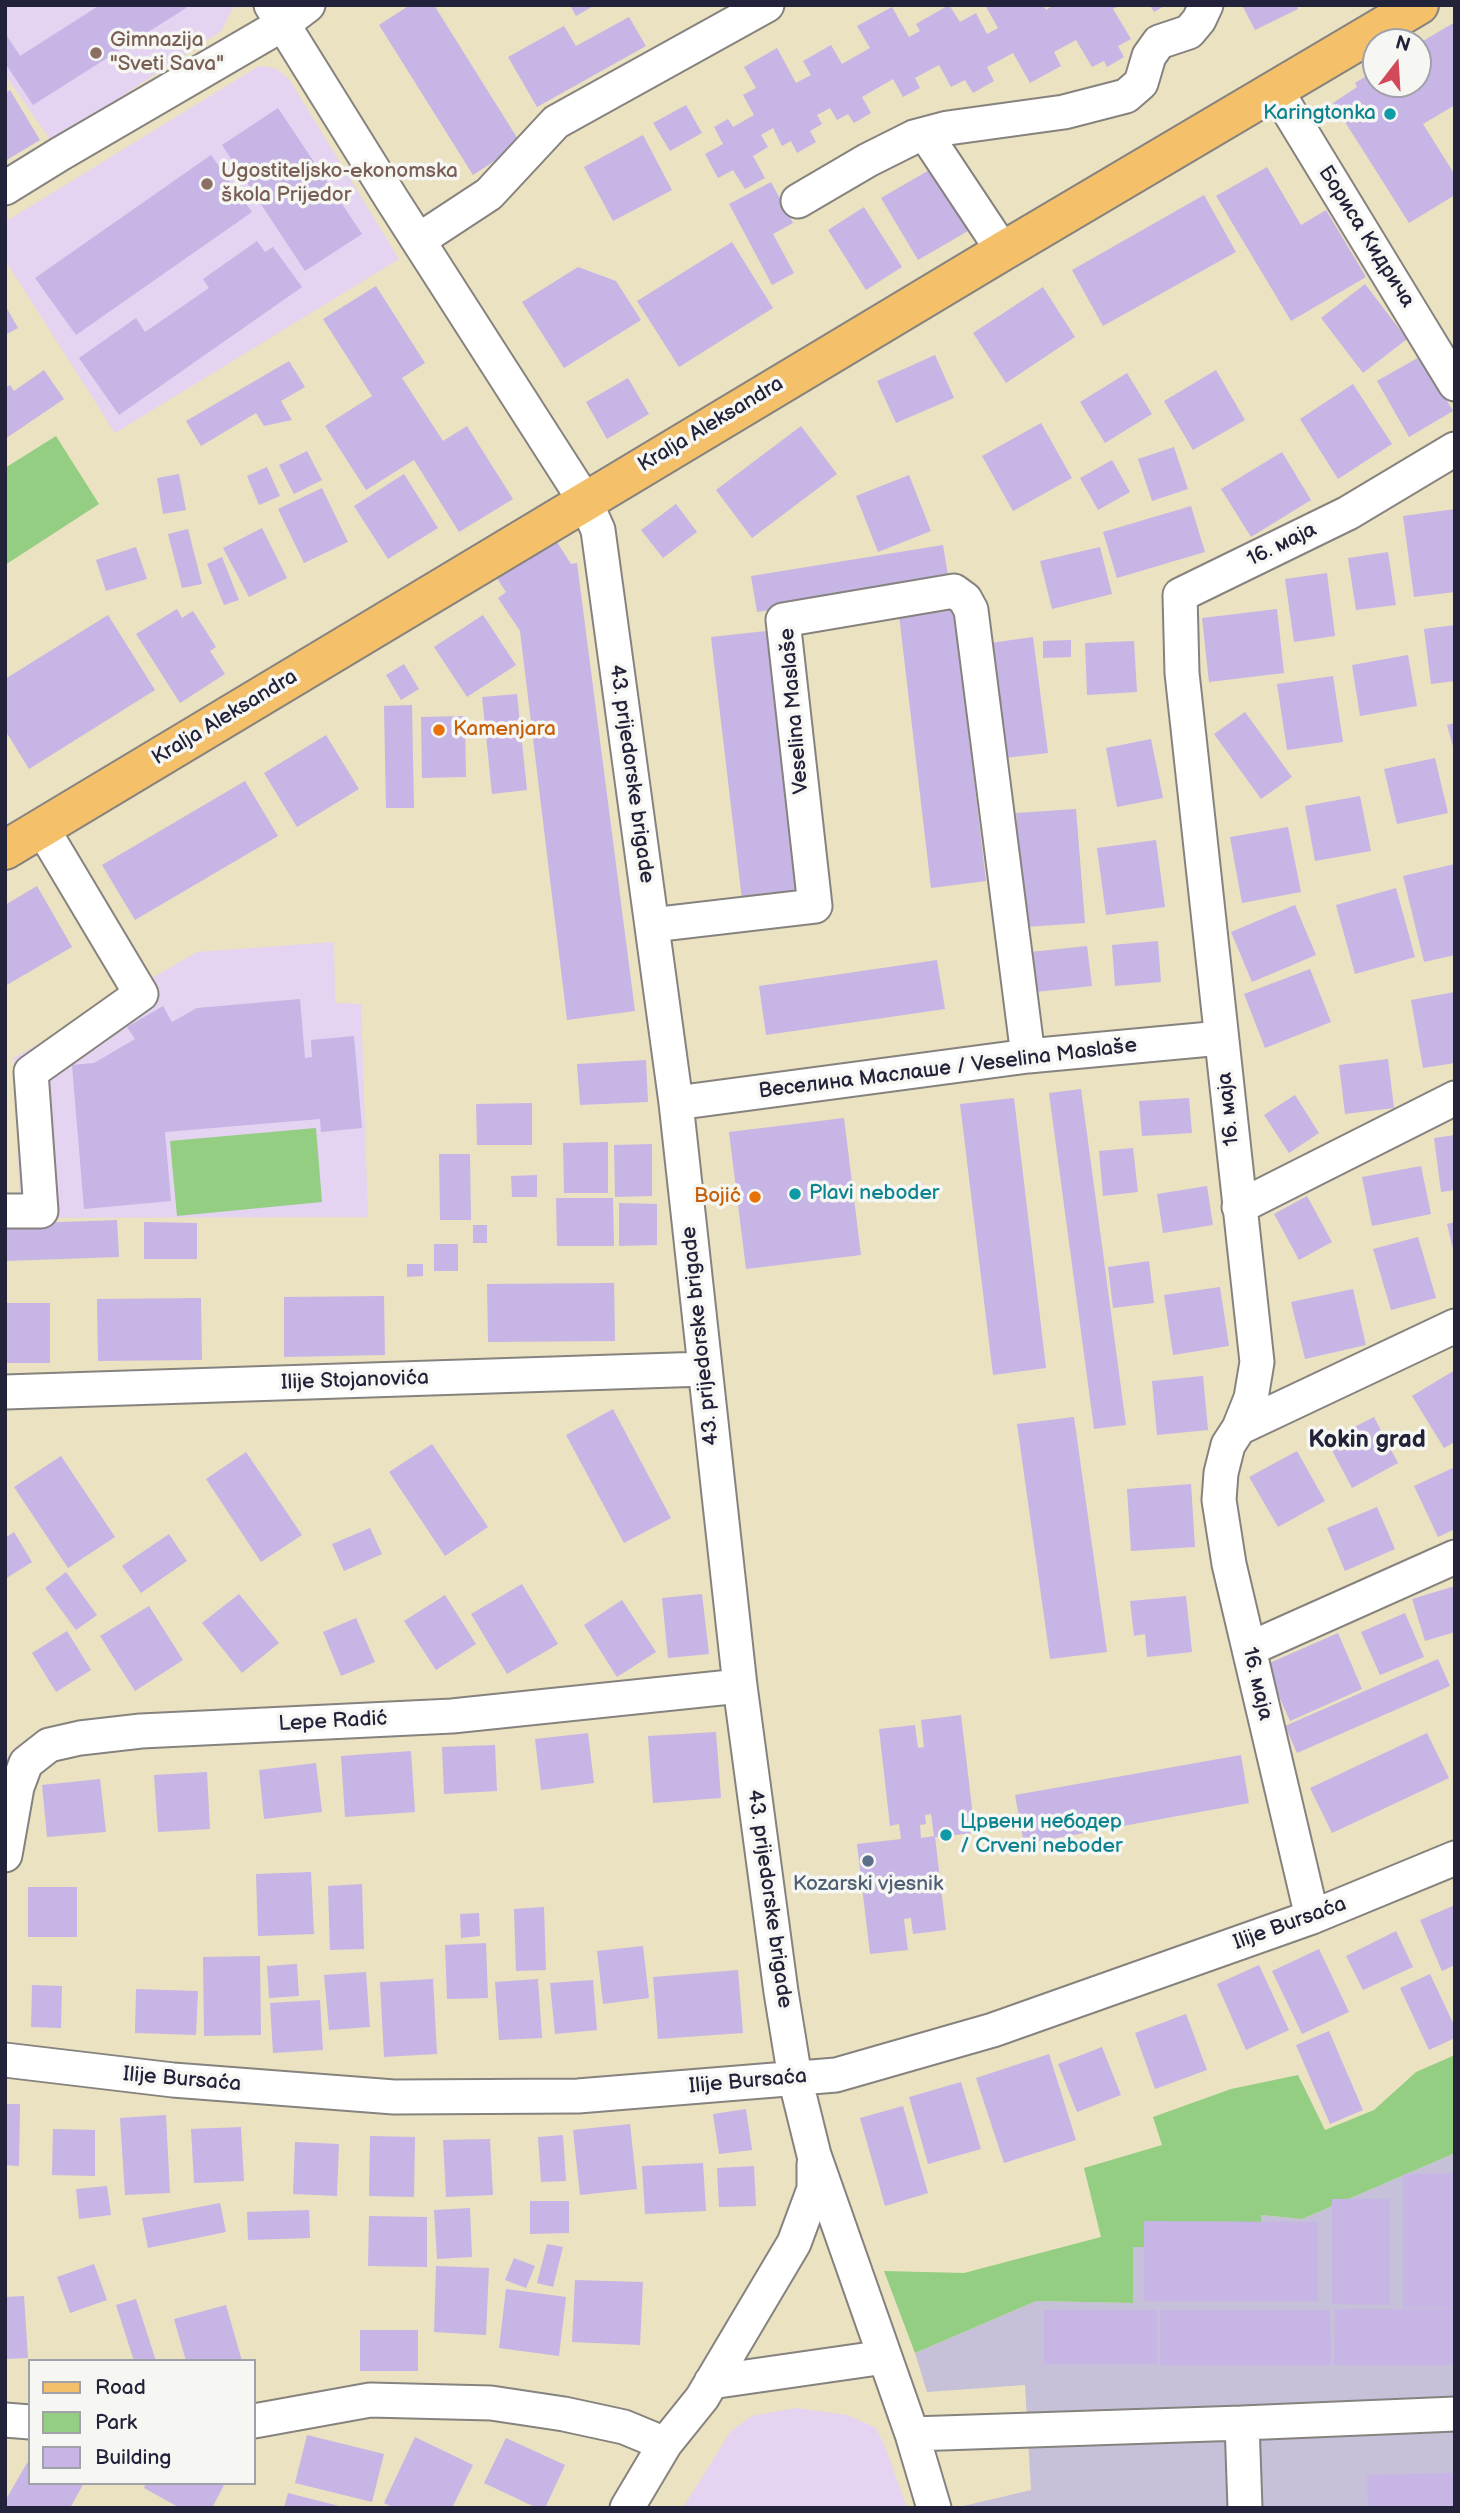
<!DOCTYPE html>
<meta charset="utf-8">
<style>
body{margin:0}
#map{position:relative;width:1460px;height:2513px;overflow:hidden;background:#ebe2c2;font-family:"Balsamiq Sans",sans-serif}
canvas{display:block}
.frame{position:absolute;inset:0;border:7px solid #22223b;pointer-events:none}
.legend{position:absolute;left:28px;top:2359px;width:228px;height:126px;box-sizing:border-box;background:#f6f6f2;border:2px solid #a1a1a9;margin:0;padding:9px 12px;list-style:none;font-size:21px;color:#22223b}
.legend li{display:flex;align-items:center;gap:14px;height:35px}
.legend b{width:35px;border:2px solid #a1a1a9}
.north{position:absolute;left:1362px;top:28px;width:70px;height:70px;box-sizing:border-box;background:#f6f6f2;border:2px solid #a1a1a9;border-radius:50%;rotate:17deg;font-size:19px;font-weight:700;line-height:28px;text-align:center;color:#22223b}
.north::after{content:'';display:block;margin:auto;width:24px;height:32px;background:#d1495b;clip-path:polygon(50% 0,100% 100%,50% 72%,0 100%)}
</style>
<div id="map">
<canvas width="1460" height="2513"></canvas>
<div class="frame"></div>
<ul class="legend">
<li><b style="height:9px;background:#f4c16a"></b>Road</li>
<li><b style="height:19px;background:#93ce82"></b>Park</li>
<li><b style="height:19px;background:#c6b5e5"></b>Building</li>
</ul>
<div class="north">N</div>
</div>
<script>
const g = document.querySelector('canvas').getContext('2d');
g.lineJoin = 'round';
function paint(path, color) { g.fillStyle = color; g.fill(path, 'evenodd'); }
function stroke(path, color, width, dash) { g.strokeStyle = color; g.lineWidth = width; g.lineCap = dash ? 'butt' : 'round'; g.setLineDash(dash || []); g.stroke(path); }
function label(font, color, halo, rows, align = 'center') {
  g.font = font + ' "Balsamiq Sans",sans-serif'; g.lineWidth = 7; g.setLineDash([]); g.textBaseline = 'middle'; g.strokeStyle = halo; g.fillStyle = color; for (const [text, x, y, turn = 0] of rows) {
    g.save(); g.translate(x, y); g.rotate((+turn || 0) * Math.PI / 180); g.textAlign = isNaN(turn) ? turn : align; if (halo) g.strokeText(text, 0, 0); g.fillText(text, 0, 0); g.restore();
  }
}
paint(new Path2D(`
 M5,5L234,6L221,31L52,142L5,75Z
 M259,66L275,68L289,79L399,259L115,433L5,260V222Z
 M334,942L335,1003L361,1004L368,1217L23,1218L20,1203L14,1058L197,952Z
 M796,2408L847,2415L876,2428L885,2447L907,2508H683L731,2431L752,2416Z`), '#e4d3f1');
paint(new Path2D(`
 M1455,2153V2508H955L1031,2490L1025,2385L927,2392L915,2353L1036,2301L1133,2303V2247H1261V2215L1302,2219Z`), '#c6c0d9');
paint(new Path2D(`
 M56,436L99,504L5,565V468Z
 M316,1128L322,1202L177,1216L170,1141Z
 M1455,2055V2153L1302,2219L1261,2215L1262,2247H1133V2303L1036,2301L915,2353L884,2271L964,2273L1101,2237L1084,2168L1162,2145L1153,2117L1231,2089L1298,2075L1325,2130L1374,2110L1416,2072Z`), '#93ce82');
paint(new Path2D(`
 M100,5H184L186,8L33,105L5,63V33L20,56Z
 M410,5H434L521,144L473,175L379,25Z
 M570,5H595L576,16Z
 M949,5L960,22L976,13L987,34L998,28L985,5H1043L1046,10L1054,5H1120L1113,9L1131,39L1118,46L1124,57L1107,67L1104,61L1092,67L1076,40L1054,52L1061,66L1030,83L1013,53L987,67L994,81L973,93L965,80L951,87L939,65L915,78L920,88L903,97L893,79L862,97L871,113L854,123L848,114L837,120L830,108L817,115L822,124L810,131L816,142L797,153L791,141L782,146L773,128L761,135L768,147L753,156L765,178L745,189L733,170L718,178L705,154L723,144L714,127L728,119L733,127L754,115L743,95L756,88L744,67L777,48L796,83L811,75L803,61L831,45L842,64L870,48L857,26L892,7L909,37L920,31L916,24Z
 M1150,5H1166L1154,12Z
 M1242,5H1296L1298,9L1255,30Z
 M629,17L646,46L537,107L508,57L564,26L576,46Z
 M1455,22V105L1423,124L1455,175V195L1409,223L1333,103L1357,87L1355,83L1376,70V84H1418V44Z
 M10,90L40,140L5,161V93Z
 M686,105L702,133L670,151L653,123Z
 M278,108L362,234L305,271L222,145Z
 M643,135L672,190L613,221L584,167Z
 M211,155L252,212L76,335L35,278Z
 M1267,167L1301,225L1326,210L1366,277L1291,321L1216,196Z
 M931,169L968,231L918,260L881,198Z
 M771,182L793,223L773,234L794,273L772,285L729,204Z
 M1204,195L1236,252L1103,326L1072,270Z
 M864,207L902,267L866,290L828,230Z
 M257,241L265,252L273,247L302,287L119,415L79,358L136,318L145,332L209,288L203,279Z
 M732,242L773,308L679,367L637,301Z
 M578,267L616,281L641,320L564,368L522,302Z
 M1365,284L1407,339L1363,373L1321,318Z
 M376,286L425,363L402,378L443,441L467,426L513,499L459,532L414,460L366,490L325,426L372,396L323,319Z
 M1043,287L1075,337L1006,383L973,333Z
 M5,305L18,328L5,335Z
 M935,355L954,398L896,423L877,381Z
 M1421,356L1453,411L1409,437L1377,381Z
 M289,361L305,387L281,401L292,420L264,426L256,413L201,446L186,421Z
 M44,370L64,399L5,439V388L10,385L14,391Z
 M1216,370L1245,420L1193,450L1164,401Z
 M1127,373L1152,414L1105,443L1080,402Z
 M628,378L649,414L607,439L586,402Z
 M1353,384L1392,444L1338,479L1300,419Z
 M1041,423L1072,478L1013,511L982,456Z
 M801,426L837,474L752,538L716,490Z
 M1174,447L1188,489L1152,501L1138,459Z
 M307,451L322,480L294,494L279,465Z
 M1282,452L1311,500L1251,537L1221,489Z
 M1112,460L1130,492L1098,510L1080,478Z
 M267,467L280,496L259,505L247,476Z
 M179,474L186,510L163,514L157,478Z
 M404,474L438,528L388,559L354,506Z
 M909,475L931,531L878,552L856,496Z
 M322,488L348,542L304,563L278,509Z
 M676,504L697,532L663,558L641,530Z
 M1191,506L1205,552L1117,578L1103,532Z
 M1455,509V592L1414,597L1403,516Z
 M262,528L287,578L249,597L223,548Z
 M188,529L202,584L182,588L168,534Z
 M555,539L571,564L577,563L635,1011L567,1020L520,631L498,598L506,592L495,575Z
 M943,545L949,581L757,612L751,576Z
 M136,547L147,579L106,591L96,560Z
 M1100,547L1112,594L1052,609L1040,561Z
 M1388,552L1396,605L1356,610L1348,558Z
 M222,557L239,600L224,605L207,564Z
 M1327,573L1335,636L1294,642L1285,579Z
 M954,608L986,881L931,888L899,615Z
 M177,609L182,618L193,611L216,647L210,651L225,674L180,703L136,634Z
 M1277,609L1284,673L1209,682L1202,618Z
 M108,615L155,690L29,769L5,730V679Z
 M483,615L516,665L467,697L434,647Z
 M1455,625V681L1431,684L1424,629Z
 M775,630L806,901L743,908L711,637Z
 M1033,637L1048,753L1004,758L990,643Z
 M1071,640V657L1043,658V641Z
 M1134,641L1137,692L1087,695L1085,643Z
 M1408,655L1417,706L1360,716L1352,665Z
 M404,664L419,689L401,700L386,675Z
 M1333,676L1343,742L1287,750L1277,684Z
 M517,694L527,790L492,794L482,697Z
 M412,705L414,808H386L384,706Z
 M1245,712L1292,777L1261,799L1214,734Z
 M465,716L466,777L422,778L421,717Z
 M1455,723V750H1454L1447,725Z
 M326,735L359,789L297,827L264,773Z
 M1151,739L1163,798L1117,807L1106,748Z
 M1435,758L1448,813L1397,824L1384,769Z
 M245,781L278,836L135,920L102,865Z
 M1360,796L1371,851L1315,861L1305,806Z
 M1076,809L1085,923L1025,927L1016,813Z
 M1288,827L1301,892L1242,903L1230,837Z
 M1156,840L1165,907L1106,915L1097,848Z
 M1455,864V955L1424,962L1403,876Z
 M37,886L72,947L5,986V905Z
 M1396,888L1415,957L1355,974L1336,905Z
 M1295,905L1316,955L1252,982L1231,932Z
 M1158,941L1161,982L1115,986L1112,945Z
 M1087,946L1092,986L1035,992L1030,952Z
 M937,960L945,1009L766,1035L759,986Z
 M1310,969L1331,1022L1265,1048L1244,994Z
 M1455,992V1063L1423,1068L1411,1000Z
 M300,999L305,1058L312,1057L311,1040L354,1036L362,1128L321,1132L320,1119L165,1132L171,1201L84,1209L72,1065L94,1063L135,1039L127,1027L163,1006L172,1022L197,1008Z
 M1388,1059L1394,1108L1345,1114L1339,1065Z
 M646,1060L648,1102L580,1105L577,1064Z
 M1081,1089L1126,1425L1094,1429L1049,1093Z
 M1295,1095L1319,1133L1289,1153L1264,1115Z
 M1014,1098L1046,1368L993,1375L960,1104Z
 M1189,1098L1192,1133L1142,1136L1139,1101Z
 M532,1103V1145H477L476,1104Z
 M844,1118L861,1255L746,1269L729,1132Z
 M1455,1135V1190L1441,1192L1434,1138Z
 M608,1142V1193H564L563,1143Z
 M652,1144V1196L615,1197L614,1145Z
 M1133,1148L1138,1192L1103,1196L1099,1151Z
 M439,1154H470L471,1220H440Z
 M1421,1166L1431,1214L1372,1226L1362,1177Z
 M537,1175V1197H512L511,1176Z
 M1207,1186L1213,1225L1163,1233L1157,1194Z
 M1307,1196L1332,1242L1299,1260L1274,1214Z
 M556,1198H613L614,1246H557Z
 M619,1203L657,1204V1245L619,1246Z
 M117,1220L119,1257L5,1261V1224Z
 M144,1222L197,1223V1259H144Z
 M1455,1222V1253H1454L1447,1224Z
 M473,1225H487V1243H473Z
 M1418,1237L1436,1298L1391,1310L1373,1249Z
 M434,1244H458V1271H434Z
 M1149,1261L1154,1303L1113,1308L1108,1267Z
 M407,1264H423V1276L407,1277Z
 M614,1283L615,1341L488,1342L487,1284Z
 M1220,1287L1229,1346L1173,1355L1164,1295Z
 M1353,1289L1366,1345L1305,1359L1291,1302Z
 M384,1296L385,1355L284,1357V1297Z
 M201,1298L202,1360L98,1361L97,1299Z
 M5,1303H50V1363H5Z
 M1455,1370V1442L1444,1448L1412,1396Z
 M1203,1376L1208,1430L1157,1435L1152,1381Z
 M613,1409L671,1518L624,1543L566,1435Z
 M1074,1417L1107,1652L1050,1659L1017,1424Z
 M1374,1417L1398,1463L1352,1488L1327,1441Z
 M432,1444L488,1527L445,1556L389,1472Z
 M1297,1451L1325,1501L1278,1527L1249,1477Z
 M246,1452L302,1535L261,1562L206,1479Z
 M61,1456L115,1537L68,1568L14,1487Z
 M1455,1467V1529L1438,1537L1414,1486Z
 M1191,1484L1195,1547L1131,1551L1127,1489Z
 M1377,1507L1395,1549L1345,1571L1327,1528Z
 M370,1528L382,1554L344,1571L332,1544Z
 M14,1532L32,1562L5,1579V1538Z
 M169,1534L187,1561L141,1593L122,1566Z
 M66,1572L97,1615L76,1630L45,1588Z
 M522,1584L558,1644L507,1674L471,1614Z
 M1455,1586V1632L1425,1641L1412,1599Z
 M239,1594L279,1643L242,1673L202,1623Z
 M702,1594L709,1654L668,1658L662,1598Z
 M445,1595L476,1644L436,1670L404,1621Z
 M1186,1596L1192,1652L1147,1657L1145,1634L1134,1636L1130,1601Z
 M622,1600L656,1652L617,1677L584,1625Z
 M149,1606L183,1660L135,1691L100,1636Z
 M1405,1613L1424,1657L1380,1675L1361,1632Z
 M356,1618L375,1662L341,1676L323,1632Z
 M67,1631L91,1670L56,1692L32,1653Z
 M1338,1633L1362,1689L1290,1721L1265,1665Z
 M1438,1659L1450,1686L1297,1753L1285,1726Z
 M961,1715L975,1833L935,1837L946,1930L913,1934L911,1918L904,1919L908,1950L870,1954L857,1844L901,1839L899,1824L890,1826L879,1729L915,1725L918,1748L924,1747L921,1720ZM931,1814L934,1836L921,1838L920,1825L926,1824L925,1815Z
 M716,1732L721,1798L653,1803L648,1736Z
 M588,1733L594,1783L541,1790L535,1739Z
 M1427,1733L1449,1778L1332,1833L1310,1788Z
 M495,1745L497,1791L444,1794L442,1747Z
 M411,1751L415,1812L345,1817L341,1756Z
 M1241,1755L1249,1803L1024,1844L1015,1795Z
 M316,1763L322,1812L264,1819L259,1770Z
 M207,1772L210,1829L158,1832L154,1775Z
 M100,1779L106,1832L47,1837L42,1785Z
 M311,1872L314,1934L258,1936L256,1874Z
 M362,1884L364,1949L330,1950L328,1886Z
 M28,1887H77V1937H28Z
 M1455,1905V1965L1442,1971L1420,1920Z
 M544,1907L546,1970L516,1971L514,1909Z
 M479,1913L480,1936L461,1938L460,1914Z
 M1396,1931L1413,1967L1363,1990L1346,1956Z
 M486,1943L488,1998L447,1999L445,1945Z
 M643,1946L649,1998L603,2004L597,1951Z
 M1319,1949L1349,2012L1302,2034L1272,1971Z
 M260,1956L261,2035L204,2036L203,1957Z
 M297,1964L299,1996L269,1998L267,1966Z
 M1259,1965L1289,2030L1246,2050L1217,1984Z
 M738,1970L743,2033L658,2039L653,1977Z
 M366,1972L370,2027L329,2030L324,1975Z
 M1430,1974L1455,2027V2038L1429,2050L1400,1988Z
 M433,1979L437,2054L384,2057L380,1982Z
 M538,1979L542,2038L499,2040L495,1982Z
 M593,1980L597,2030L555,2034L550,1983Z
 M32,1985L62,1986L61,2028L31,2027Z
 M136,1989L198,1991L196,2035L135,2033Z
 M320,2000L323,2050L273,2053L270,2003Z
 M1186,2014L1207,2070L1155,2089L1135,2033Z
 M1329,2031L1363,2110L1330,2124L1296,2045Z
 M1102,2047L1121,2095L1077,2112L1058,2064Z
 M1049,2054L1076,2140L1004,2163L976,2078Z
 M961,2082L981,2149L928,2164L909,2097Z
 M5,2104H20L19,2166L5,2165Z
 M903,2106L928,2193L885,2206L860,2118Z
 M746,2109L752,2150L719,2154L713,2114Z
 M166,2115L170,2193L125,2195L120,2118Z
 M630,2124L637,2189L580,2195L573,2130Z
 M241,2127L244,2181L194,2183L191,2129Z
 M53,2129L95,2130V2176L52,2175Z
 M563,2135L566,2181L541,2182L538,2137Z
 M370,2136L415,2137L414,2197L369,2196Z
 M490,2139L493,2195L446,2197L443,2140Z
 M295,2142L339,2144L337,2196L293,2194Z
 M703,2163L706,2211L645,2214L642,2166Z
 M754,2166L756,2206L719,2207L717,2168Z
 M1455,2173V2308H1403V2174Z
 M107,2186L111,2215L79,2219L76,2189Z
 M1332,2199H1390V2305L1332,2304Z
 M530,2201H569V2233L530,2234Z
 M220,2203L226,2232L148,2248L142,2218Z
 M470,2208L472,2257L437,2259L434,2210Z
 M309,2210L310,2238L248,2240L247,2212Z
 M369,2216L427,2217V2267L368,2266Z
 M1144,2221L1318,2222V2301H1144Z
 M547,2244L563,2247L553,2287L537,2283Z
 M514,2258L535,2266L526,2288L505,2280Z
 M94,2264L107,2300L70,2313L57,2277Z
 M436,2266L489,2268L486,2335L434,2332Z
 M575,2280L643,2282L640,2345L572,2342Z
 M506,2289L566,2297L559,2356L499,2348Z
 M24,2296L28,2358L5,2359V2297Z
 M136,2299L156,2361H134L116,2305Z
 M226,2305L242,2361H186L174,2319Z
 M1335,2309H1455V2365H1334Z
 M1044,2310H1157V2364H1044Z
 M1160,2310H1330L1331,2365H1160Z
 M360,2330H418V2371H360Z
 M307,2435L384,2454L372,2502L295,2483Z
 M415,2437L473,2465L452,2508H394L384,2503Z
 M506,2438L565,2465L545,2508H537L484,2483Z
 M30,2458V2483H84L70,2508H5V2501Z
 M1455,2473V2508H1368L1367,2475Z
 M146,2483H225L212,2508H180L144,2488Z
 M288,2493L343,2507V2508H284Z`), '#c6b5e5');
const minor = new Path2D(`
 M271,5L391,198L585,501L598,530L676,1103L740,1686L781,1992L795,2078L814,2155L912,2434L934,2508
 M1276,90L1455,384
 M927,134L930,141L1003,251
 M5,188L60,154L283,24L308,5
 M798,201L868,160L914,137L948,128L1064,112L1126,96L1141,83L1149,56L1159,42L1189,32L1199,20L1206,5
 M419,240L489,194L556,122L767,5
 M652,925L815,906L783,620L954,591L965,599L971,610L1028,1056
 M676,1103L1028,1056L1221,1038
 M1239,1207L1455,1098
 M5,1211H41L31,1072L141,994L42,828
 M5,1392L705,1369
 M1239,1428L1455,1326
 M1249,1649L1455,1557
 M5,1855L17,1787L26,1763L49,1745L80,1738L141,1731L452,1716L740,1686
 M1312,1917L1229,1564L1219,1500L1221,1473L1228,1445L1239,1428L1251,1398L1257,1362L1182,673L1180,595L1348,513L1455,449
 M5,2060L173,2080L394,2097L578,2096L836,2075L993,2030L1312,1917L1455,1858
 M711,2382L885,2357
 M5,2420L30,2422
 M254,2421L370,2400L491,2403L564,2414L624,2427L665,2444
 M1242,2423L1455,2414
 M912,2434L1242,2423L1245,2508
 M627,2508L665,2444L702,2398L794,2243L814,2189V2164`);
const major = new Path2D(`
 M5,850L1003,251L1419,5`);
stroke(minor, '#86827e', 37);
stroke(major, '#86827e', 42);
stroke(minor, '#fff', 33);
stroke(major, '#f4c16a', 38);
for (const [x, y, r, color] of [
 [96,53,7,"#8d6e63"],
 [1390,114,7,"#0f9aa8"],
 [207,184,7,"#8d6e63"],
 [439,730,7,"#e8710a"],
 [795,1194,7,"#0f9aa8"],
 [755,1197,7,"#e8710a"],
 [946,1835,7,"#0f9aa8"],
 [868,1861,7,"#5c6f8a"]
]) { const dot = new Path2D(); dot.arc(x, y, r, 0, 2 * Math.PI); g.fillStyle = color; g.fill(dot); stroke(dot, '#f6f6f2', 2.5); }
label('21px', '#785e54', '#f6f6f2', [
 ["Gimnazija",110,41],
 ["\"Sveti Sava\"",110,65],
 ["Ugostiteljsko-ekonomska",221,172],
 ["škola Prijedor",221,196]
], 'left');
label('21px', '#0d838f', '#f6f6f2', [
 ["Karingtonka",1376,114,"right"],
 ["Plavi neboder",809,1194],
 ["Црвени небодер",960,1823],
 ["/ Crveni neboder",960,1847]
], 'left');
label('21px', '#22223b', '#f6f6f2', [
 ["Бориса Kидрича",1366,237,58],
 ["Kralja Aleksandra",711,425,-31],
 ["16. маја",1282,545,-26],
 ["Veselina Maslaše",795,711,-95],
 ["Kralja Aleksandra",225,718,-31],
 ["43. prijedorske brigade",631,774,82],
 ["Веселина Маслаше / Veselina Maslaše",948,1069,-7],
 ["16. маја",1229,1109,-96],
 ["43. prijedorske brigade",701,1336,-96],
 ["Ilije Stojanovića",355,1381,-2],
 ["16. маја",1257,1684,77],
 ["Lepe Radić",333,1722,-3],
 ["43. prijedorske brigade",769,1899,82],
 ["Ilije Bursaća",1290,1924,-20],
 ["Ilije Bursaća",182,2080,5],
 ["Ilije Bursaća",748,2082,-5]
]);
label('21px', '#c56008', '#f6f6f2', [
 ["Kamenjara",453,730],
 ["Bojić",741,1197,"right"]
], 'left');
label('21px', '#4e5e75', '#f6f6f2', [
 ["Kozarski vjesnik",868,1885]
]);
label('bold 24px', '#22223b', '#f6f6f2', [
 ["Kokin grad",1367,1441]
]);
</script>
